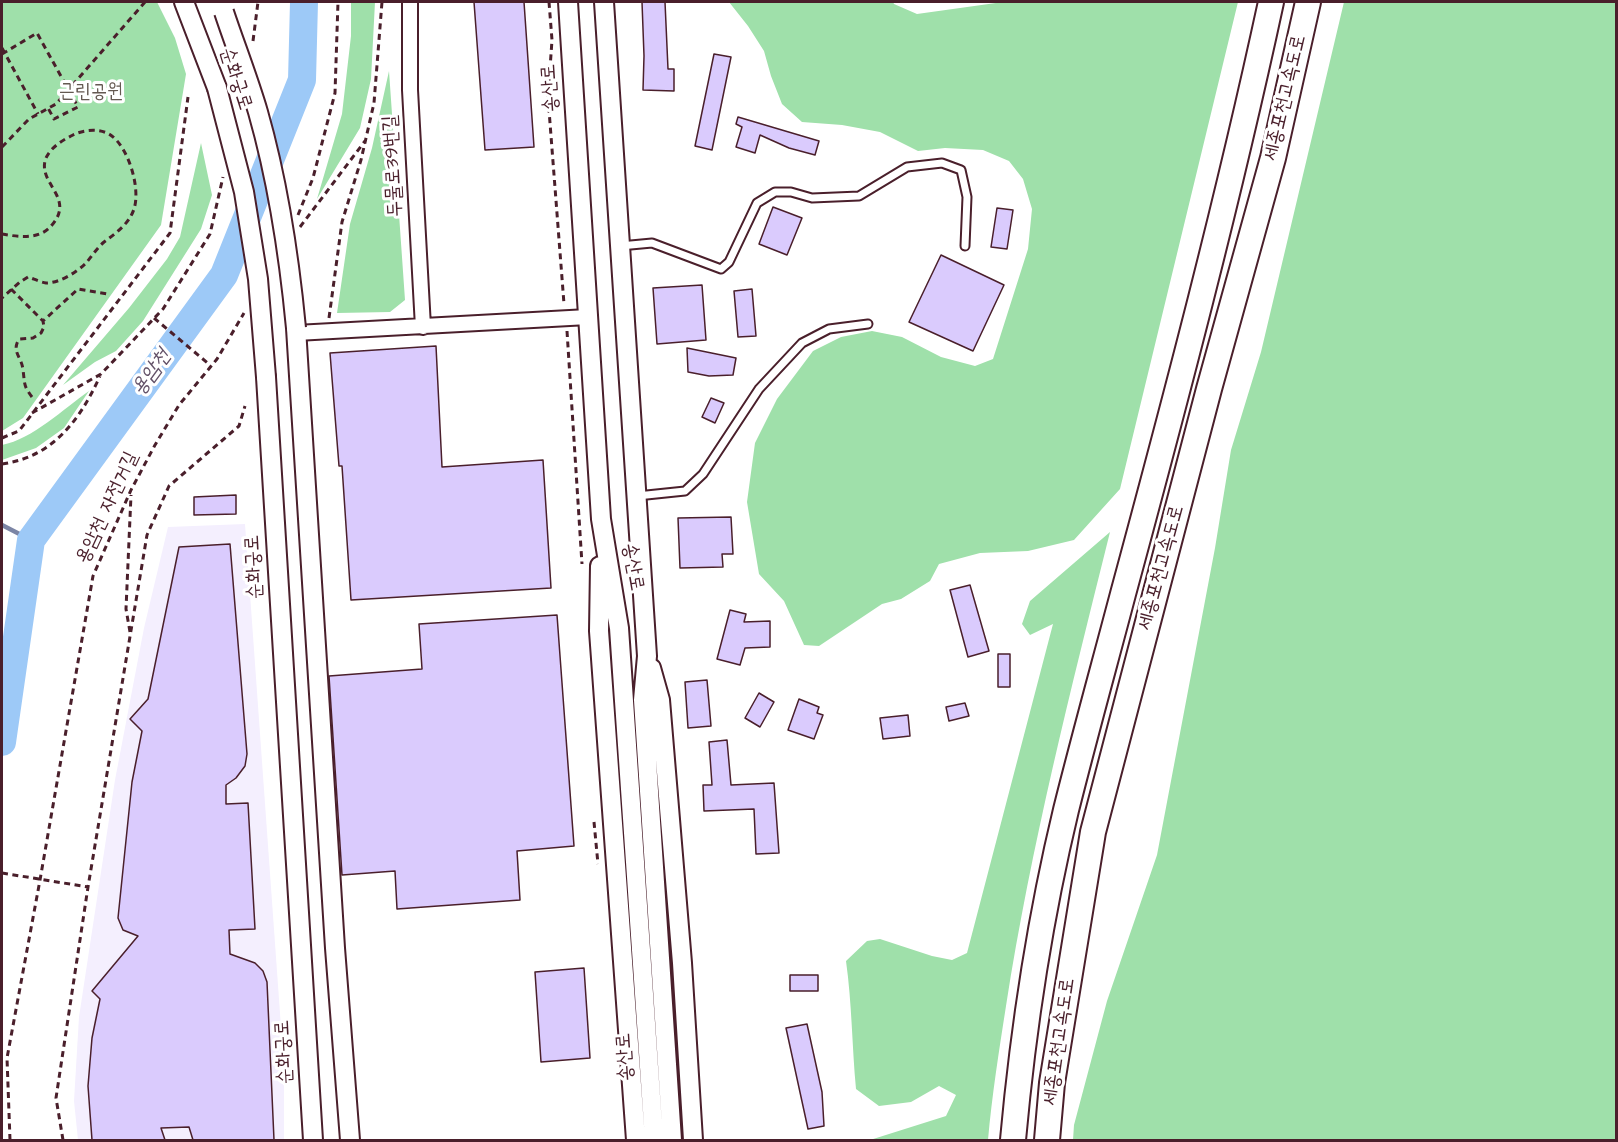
<!DOCTYPE html>
<meta charset="utf-8">
<style>
body{margin:0}
#map{position:relative;width:1618px;height:1142px;overflow:hidden;background:#fff;font-family:"Architects Daughter",sans-serif}
canvas{display:block}
.frame{position:absolute;inset:0;border:3px solid #4a1f2b;pointer-events:none}
</style>
<div id="map">
<canvas width="1618" height="1142"></canvas>
<div class="frame"></div>
</div>
<script>
const g = document.querySelector('canvas').getContext('2d');
g.lineJoin = 'round';
function paint(path, color) { g.fillStyle = color; g.fill(path, 'evenodd'); }
function stroke(path, color, width, dash) { g.strokeStyle = color; g.lineWidth = width; g.lineCap = dash ? 'butt' : 'round'; g.setLineDash(dash || []); g.stroke(path); }
function label(font, color, halo, rows, align = 'center') {
  g.font = font + ' "Architects Daughter","Poor Story",sans-serif'; g.lineWidth = 6; g.setLineDash([]); g.textBaseline = 'middle'; g.strokeStyle = halo; g.fillStyle = color; for (const [text, x, y, turn = 0] of rows) {
    g.save(); g.translate(x, y); g.rotate((+turn || 0) * Math.PI / 180); g.textAlign = isNaN(turn) ? turn : align; if (halo) g.strokeText(text, 0, 0); g.fillText(text, 0, 0); g.restore();
  }
}
paint(new Path2D(`
 M245,524L284,1069V1140H78L74,1101L79,1017L115,780L144,628L168,527Z`), '#f4effe');
paint(new Path2D(`
 M2,2H157L175,38L186,74L161,225L23,418L2,431Z
 M351,2H375L371,79L360,128L317,199L342,114L351,36Z
 M729,2H893L894,4L917,14L1003,2H1238L1120,489L1074,540L1028,551L980,553L939,564L930,581L901,599L882,604L819,646L804,645L784,601L759,574L747,502L755,443L777,399L813,351L841,337L872,331L902,337L941,357L975,366L993,359L1028,249L1032,209L1023,179L1009,161L983,150L945,148L918,151L880,132L842,125L802,122L782,104L771,76L764,51L748,26Z
 M1344,2H1616V1140H1073L1074,1125L1107,1001L1157,855L1215,548L1231,450L1261,352Z
 M389,71L405,300L390,312L337,313L350,224L372,148Z
 M201,143L212,195L201,229L143,321L116,351L95,362L63,385L129,308L167,259L180,237Z
 M89,391L64,428L36,448L2,460V445C33,439 63,409 89,391Z
 M1110,532C1071,689 1031,845 1006,1006C999,1051 992,1095 988,1140H870L946,1116L956,1095L939,1086L911,1102L879,1106L856,1089C852,1046 852,1004 846,961L867,941L880,939L932,956L952,960L967,953L1053,624L1030,635L1022,624L1030,601Z`), '#9fe0aa');
stroke(new Path2D(`
 M2,525L31,540`), '#7c85a5', 4.5);
stroke(new Path2D(`
 M2,742L31,540L224,275L302,80L304,2`), '#9dc9f7', 28);
const building = new Path2D(`
 M474,2H524L534,147L485,150Z
 M642,2H665L668,69H674V91L643,90L644,56Z
 M714,54L731,57L712,150L695,146Z
 M738,117L819,141L815,155L789,148L760,135L755,153L736,147L742,127L736,124Z
 M773,207L802,218L787,255L759,244Z
 M997,208L1013,210L1007,249L991,247Z
 M941,255L1004,285L973,351L909,322Z
 M702,285L706,340L657,344L653,288Z
 M752,289L756,336L738,337L734,291Z
 M436,346L442,467L543,460L551,588L351,600L342,466H339L330,353Z
 M687,348L736,358L733,375L709,376L688,372Z
 M711,398L724,403L715,423L702,417Z
 M236,495V514L194,515V497Z
 M731,517L733,554H722L723,567L680,568L678,518Z
 M230,544L247,754L245,766L236,778L226,785V804L248,803L255,929L229,930L230,954L255,963L263,971L267,982L274,1140H193L189,1127L161,1128L165,1140H92L88,1086L92,1038L100,999L92,991L138,936L123,930L118,918L132,782L142,731L130,719L148,699L179,547Z
 M970,585L989,651L968,657L950,590Z
 M730,610L746,614L744,622L770,621V647L745,648L740,665L717,659Z
 M557,615L574,846L517,851L520,900L397,909L395,871L342,875L329,676L422,669L419,624Z
 M998,654H1010V687H998Z
 M707,680L711,726L688,728L685,682Z
 M759,693L774,702L760,727L745,718Z
 M799,699L819,707L817,713L823,715L814,739L788,730Z
 M965,703L969,716L949,721L946,707Z
 M908,715L910,736L883,739L880,718Z
 M727,740L731,785L774,783L779,853L756,854L754,809L704,811L703,785H712L709,742Z
 M584,968L590,1058L541,1062L535,972Z
 M790,975H818V991H790Z
 M807,1024L822,1092L824,1126L808,1129L786,1028Z`);
paint(building, '#dacbfd');
stroke(building, '#4a1f2b', 1.5);
const lane = new Path2D(`
 M620,246L652,243L721,269L729,262L757,203L775,192H791L812,198L859,196L907,167L942,163L961,170L967,197L965,246
 M637,496L685,491L703,474L759,389L802,343L829,329L868,324`);
const street = new Path2D(`
 M410,2V90L423,327
 M296,333L588,317`);
const secondary = new Path2D(`
 M184,2L217,88
 M568,2L601,519L619,628L654,1140
 M604,2L647,656L643,700L672,1140
 M296,328L335,948L350,1140
 M266,377L313,1140
 M600,566L599,631L636,1140
 M651,668L660,700L682,963L693,1140`);
const highway = new Path2D(`
 M1013,1140C1023,1030 1040,918 1066,810C1084,738 1104,666 1123,594C1176,398 1228,201 1271,2
 M1047,1140L1052,1083L1093,832L1209,389L1273,158L1308,2`);
stroke(lane, '#4a1f2b', 11);
stroke(street, '#4a1f2b', 18);
stroke(secondary, '#4a1f2b', 22);
stroke(highway, '#4a1f2b', 28);
stroke(new Path2D(`
 M549,2L552,40L548,97L564,304
 M253,41L258,2
 M2,48L38,114
 M2,54L37,33L78,107L54,119L48,108
 M2,147L29,119L56,104L145,2
 M298,215L313,178L335,93L338,2
 M300,227L365,141
 M2,234C19,237 40,240 52,225C76,197 36,183 46,158C51,147 63,140 73,135C83,130 98,128 109,134C128,145 141,188 134,209C129,224 116,233 104,242C97,248 92,256 86,263C77,272 60,283 46,283C40,282 34,279 28,277L20,282L2,298
 M11,289L43,321
 M154,318L210,365
 M329,318L342,222L361,160L374,103L382,2
 M567,331L582,564
 M32,397C23,385 25,384 23,370C22,357 11,352 19,339L33,338L41,333L44,327L43,321L78,289L108,294
 M32,413L101,374L163,309L210,234L223,177
 M2,438L19,431L170,233L188,97
 M2,464C53,457 80,420 100,376
 M130,632L126,609L131,495
 M594,822L598,864
 M2,873L88,887
 M10,1140L7,1058L40,880L93,576L131,490L155,445L179,405L217,359L244,313
 M63,1140L56,1098L88,887L147,535L169,486L239,426L245,406`), '#4a1f2b', 3, [6, 4.5]);
stroke(lane, '#fff', 7);
stroke(street, '#fff', 14);
stroke(secondary, '#fff', 18);
stroke(highway, '#fff', 24);
const secondaryBridge = new Path2D(`
 M224,12C235,45 248,78 258,112C278,182 289,255 296,328
 M217,88L244,192L258,279L266,377`);
stroke(secondaryBridge, '#4a1f2b', 22, []);
stroke(secondaryBridge, '#fff', 18);
label('20px', '#4a1f2b', '#fff', [
 ["순화궁로",235,79,72],
 ["송산로",551,88,-94],
 ["세종포천고속도로",1286,98,-77],
 ["두물로39번길",394,166,-93],
 ["용암천 자전거길",108,508,-65],
 ["순화궁로",255,567,-93],
 ["송산로",632,567,80],
 ["세종포천고속도로",1162,568,-75],
 ["세종포천고속도로",1060,1042,-82],
 ["순화궁로",285,1052,-93],
 ["송산로",626,1057,-94]
]);
label('20px', '#645951', '#fff', [
 ["근린공원",91,93]
]);
label('italic 21px', '#635268', '#fff', [
 ["용암천",152,373,-54]
]);
</script>
